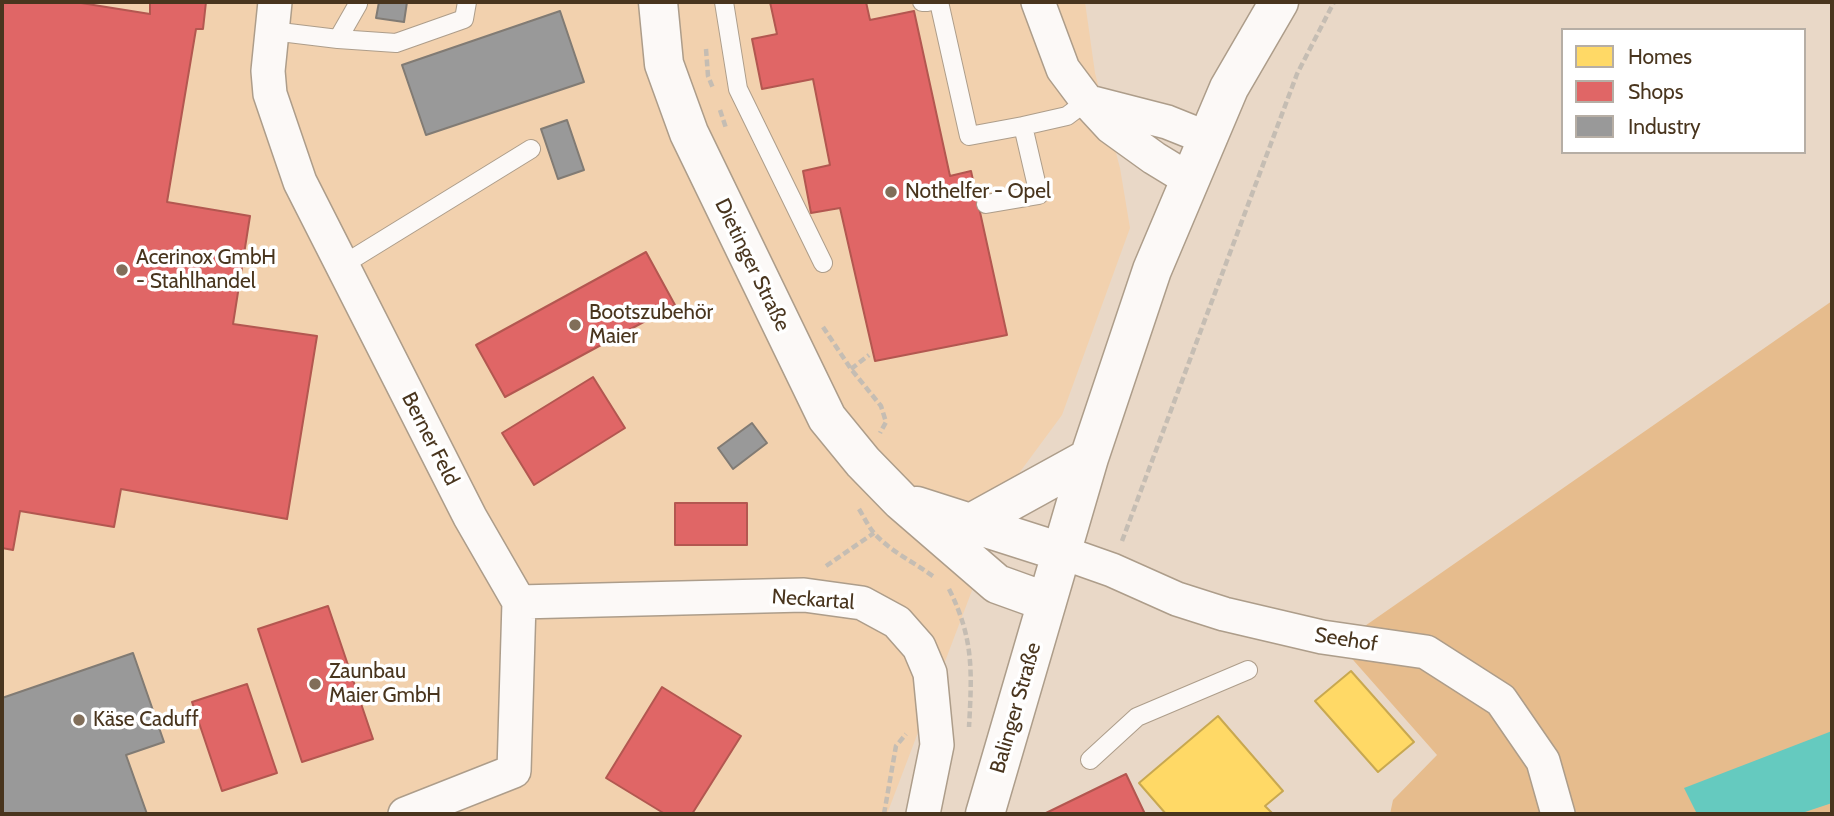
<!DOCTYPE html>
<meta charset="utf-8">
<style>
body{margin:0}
#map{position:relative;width:1834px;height:816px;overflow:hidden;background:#e9d8c7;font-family:Cabin,sans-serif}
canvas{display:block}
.frame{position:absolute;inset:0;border:4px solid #49351e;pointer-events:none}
.legend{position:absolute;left:1561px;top:28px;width:245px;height:126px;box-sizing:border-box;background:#fff;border:2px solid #b6aea5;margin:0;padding:9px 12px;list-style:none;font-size:21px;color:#49351e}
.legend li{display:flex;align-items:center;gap:14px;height:35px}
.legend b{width:35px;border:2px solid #b6aea5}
</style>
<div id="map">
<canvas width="1834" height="816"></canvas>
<div class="frame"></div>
<ul class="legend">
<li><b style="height:19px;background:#ffd966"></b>Homes</li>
<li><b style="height:19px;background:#e06666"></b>Shops</li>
<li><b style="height:19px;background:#999"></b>Industry</li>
</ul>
</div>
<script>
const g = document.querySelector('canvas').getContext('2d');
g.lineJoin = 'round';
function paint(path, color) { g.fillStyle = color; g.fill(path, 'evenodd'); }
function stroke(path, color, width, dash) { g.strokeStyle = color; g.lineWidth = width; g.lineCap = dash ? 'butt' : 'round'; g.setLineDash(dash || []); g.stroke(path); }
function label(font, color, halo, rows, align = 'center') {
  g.font = font + ' Cabin,sans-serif'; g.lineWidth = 7; g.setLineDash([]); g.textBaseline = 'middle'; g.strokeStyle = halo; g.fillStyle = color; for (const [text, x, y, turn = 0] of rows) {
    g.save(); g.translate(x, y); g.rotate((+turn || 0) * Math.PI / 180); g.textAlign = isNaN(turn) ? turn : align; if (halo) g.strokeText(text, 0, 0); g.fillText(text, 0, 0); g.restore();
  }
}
paint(new Path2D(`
 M2,2H1085L1095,73L1120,168L1130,228L1062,415L1014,480L887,814H2Z`), '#f2d1ae');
paint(new Path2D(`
 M1832,301V814H1390L1393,800L1437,755L1339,644Z`), '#e6bc8d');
paint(new Path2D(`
 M1832,731V803L1799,814H1697L1684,788Z`), '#65cabf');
const homes = new Path2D(`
 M1351,671L1414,742L1378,772L1315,701Z
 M1218,716L1283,791L1265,806L1273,814H1166L1139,783Z`);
paint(homes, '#ffd966');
stroke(homes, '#c8a850', 2);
const shops = new Path2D(`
 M2,2H75L150,14V2H206L203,29H196L167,202L250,216L233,324L317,336L287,519L121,489L114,527L20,511L13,550L2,548Z
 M770,2H866L870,20L914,11L950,176L971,171L1007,335L875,361L840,208L811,213L803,171L830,165L813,79L762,89L752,39L777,34Z
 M646,252L675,305L505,397L476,345Z
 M593,377L625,428L534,485L502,433Z
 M675,503H747V545H675Z
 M328,606L373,739L302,762L258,629Z
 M247,684L277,773L222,791L192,702Z
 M662,687L741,736L692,814H665L606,778Z
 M1126,774L1145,814H1047L1046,813Z`);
paint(shops, '#e06666');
stroke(shops, '#b35750', 2);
const industry = new Path2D(`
 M379,2H407L404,22L376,18Z
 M560,11L584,82L426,135L402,65Z
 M567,120L584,170L558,179L541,129Z
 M752,423L767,443L733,469L718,448Z
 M133,653L164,742L126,755L147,814H2V698Z`);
paint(industry, '#999');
stroke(industry, '#817b74', 2);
const lane = new Path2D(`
 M724,2L738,89L823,263
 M922,2H928
 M939,2L969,136L1023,126
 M272,31L338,39L358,4
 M338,39L396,43L464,19L467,2
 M986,204L1039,195L1023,126L1067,116L1087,101
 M341,266L531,149
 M1090,760L1137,717L1248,670`);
const street = new Path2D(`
 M275,2L268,71L270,94L300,182L470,517L519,602L514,771L405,814
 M1038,2L1063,69L1087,101L1111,127L1154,158L1190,180
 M1089,102L1167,122L1207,138
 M1061,552L1112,570L1177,599L1224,614L1322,637L1426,652L1501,700L1543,761L1558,814
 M519,602L804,595L862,603L897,622L919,647L930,673L937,745L923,814`);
const secondary = new Path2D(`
 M658,2L664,64L689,133L827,418L863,462L901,501L997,584L1047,602
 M917,506L1061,552
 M971,523L1089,458
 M985,814L1089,458L1152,270L1229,88L1279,2`);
stroke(lane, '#ad9d8a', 20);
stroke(street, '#ad9d8a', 36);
stroke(secondary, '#ad9d8a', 41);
stroke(new Path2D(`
 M706,49L708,76L713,88
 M720,110L726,128
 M823,327L851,369L881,406L886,422L880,433
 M851,369L869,355
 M859,509C864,517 868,526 874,533C891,552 914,562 934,577
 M1122,541L1297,74L1334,2
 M826,566L874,533
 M949,589C974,639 972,672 969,727
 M884,814L896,746L906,734`), '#c5bdb3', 4.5, [7, 3.5]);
stroke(lane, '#fcf9f7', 18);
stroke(street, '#fcf9f7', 33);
stroke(secondary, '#fcf9f7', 38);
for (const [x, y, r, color] of [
 [891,192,7,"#816e59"],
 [122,270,7,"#816e59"],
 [575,325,7,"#816e59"],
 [315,684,7,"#816e59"],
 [79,720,7,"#816e59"]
]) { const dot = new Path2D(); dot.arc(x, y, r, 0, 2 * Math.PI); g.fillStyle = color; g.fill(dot); stroke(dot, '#fff', 2.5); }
label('21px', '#49351e', '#fff', [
 ["Nothelfer - Opel",905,192],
 ["Acerinox GmbH",136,258],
 ["- Stahlhandel",136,282],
 ["Bootszubehör",589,313],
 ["Maier",589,337],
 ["Zaunbau",329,672],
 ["Maier GmbH",329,696],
 ["Käse Caduff",93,720]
], 'left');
label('21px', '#49351e', '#fff', [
 ["Dietinger Straße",752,265,64],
 ["Berner Feld",430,439,63],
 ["Neckartal",813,600,4],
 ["Seehof",1346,640,9],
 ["Balinger Straße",1016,708,-74]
]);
</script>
